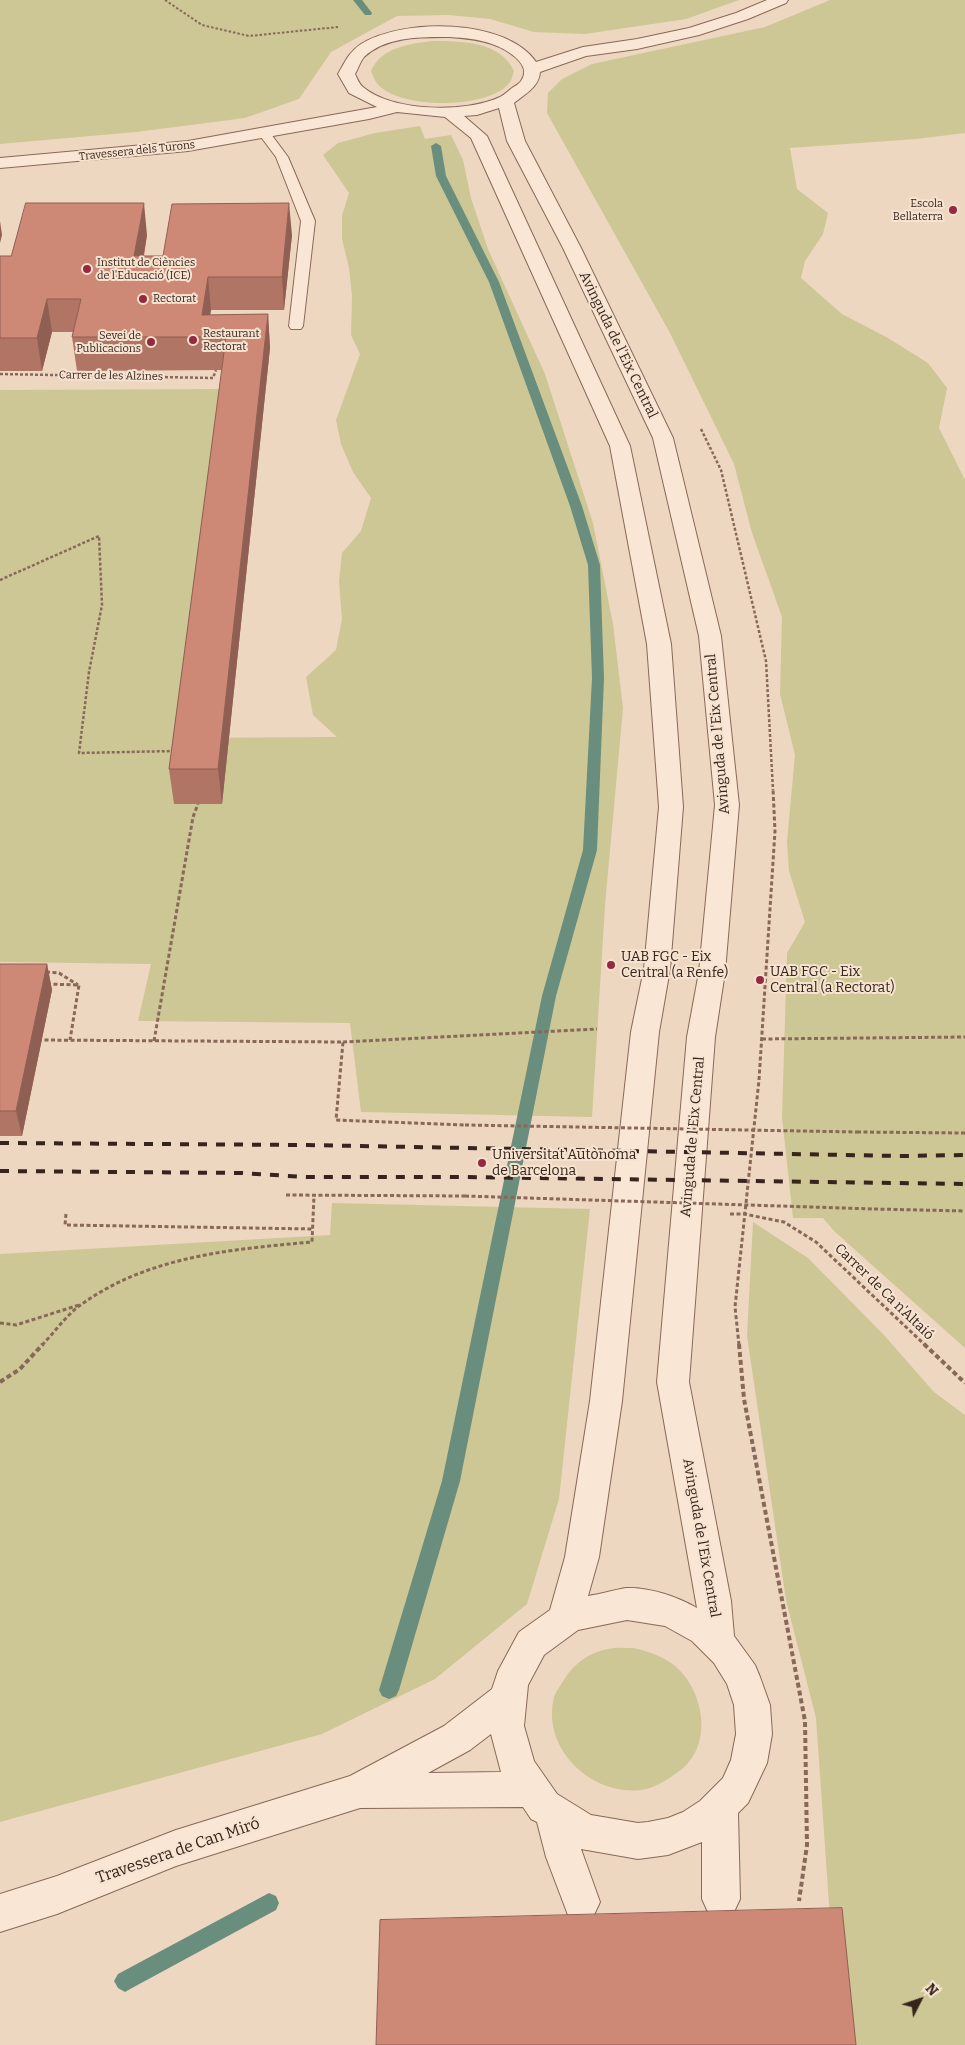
<!DOCTYPE html>
<meta charset="utf-8">
<style>
body{margin:0}
#map{position:relative;width:965px;height:2045px;overflow:hidden;background:#eed7c1;font-family:Bitter,serif}
canvas{display:block}
.north{position:absolute;left:895px;top:1975px;width:50px;height:50px;-webkit-text-stroke:4px #f6e3d0;paint-order:stroke;rotate:49deg;font-size:14px;font-weight:700;line-height:20px;text-align:center;color:#37241d}
.north::after{content:'';display:block;margin:auto;width:18px;height:22px;background:#37241d;clip-path:polygon(50% 0,100% 100%,50% 72%,0 100%)}
</style>
<div id="map">
<canvas width="965" height="2045"></canvas>
<div class="north">N</div>
</div>
<script>
const g = document.querySelector('canvas').getContext('2d');
g.lineJoin = 'round';
function paint(path, color) { g.fillStyle = color; g.fill(path, 'evenodd'); }
function stroke(path, color, width, dash) { g.strokeStyle = color; g.lineWidth = width; g.lineCap = dash ? 'butt' : 'round'; g.setLineDash(dash || []); g.stroke(path); }
function label(font, color, halo, rows, align = 'center') {
  g.font = font + ' Bitter,serif'; g.lineWidth = 4; g.setLineDash([]); g.textBaseline = 'middle'; g.strokeStyle = halo; g.fillStyle = color; for (const [text, x, y, turn = 0] of rows) {
    g.save(); g.translate(x, y); g.rotate((+turn || 0) * Math.PI / 180); g.textAlign = isNaN(turn) ? turn : align; if (halo) g.strokeText(text, 0, 0); g.fillText(text, 0, 0); g.restore();
  }
}
paint(new Path2D(`
 M0,0H739L686,19L585,34L534,32L490,19L449,15L397,16L331,52L299,99L245,118L136,132L0,144Z
 M830,0H965V133L916,139L790,148L797,189L828,213L823,234L805,261L801,278L842,314L888,338L928,363L947,388L939,428L965,480V1348L834,1231L823,1218H793L782,1117L787,953L805,922L789,871L787,842L795,755L780,694L782,617L752,533L734,464L670,333L547,113L548,93L562,79L592,64L765,27Z
 M432,41C461,41 500,41 514,71C513,74 512,79 510,82C491,110 395,110 376,82C374,79 373,75 371,71C381,47 410,44 432,41Z
 M420,126L425,139L451,135L463,160L471,198L488,249L545,374L593,523L613,624L623,708L605,905L592,1117L361,1112L350,1023L138,1021L151,964L0,962V390L225,389L178,738L337,737L313,715L306,677L336,650L342,619L339,581L342,553L361,531L371,498L353,472L341,444L336,420L360,354L351,335L352,296L349,268L342,239V216L349,193L323,155L338,143L375,133Z
 M332,1203L590,1209L559,1499L527,1604L435,1679L322,1734L0,1822V1254L330,1235Z
 M753,1222L808,1258L883,1334L934,1392L965,1415V2045H841L836,2004L816,1718L786,1600L747,1336Z
 M634,1648C649,1652 663,1656 675,1666C705,1691 714,1748 678,1772C667,1780 655,1788 641,1790C591,1796 541,1748 554,1697C556,1691 562,1684 565,1678C575,1663 590,1652 608,1649C616,1647 626,1648 634,1648Z`), '#ccc794');
paint(new Path2D(`
 M353,0H362L372,13L371,15H365Z
 M436,143L441,146L446,176L499,282L582,506L600,565L604,678L597,850L556,996L460,1481L399,1690L396,1696L389,1699L382,1696L379,1690L442,1481L542,996L583,850L592,678L588,565L570,506L489,282L436,176L431,146Z
 M269,1893L276,1896L279,1903L276,1910L132,1988L125,1992L118,1988L114,1981L118,1974Z`), '#6a8e7e');
const lane = new Path2D(`
 M264,129L268,130L288,157L315,221L303,326L301,329H291L289,326L301,221L276,157L258,133Z`);
const street = new Path2D(`
 M767,0H788L786,3L748,19L699,35L637,49L586,56L540,72C539,87 525,94 514,103L525,141L581,248L673,438L721,636L739,805L725,972L715,1037L689,1382L731,1601L734,1636L755,1665L760,1677L770,1705L772,1734L767,1763L748,1803L738,1813L740,1899L734,1912L721,1918L708,1912L702,1899V1842L668,1855L638,1859L581,1849L600,1902L594,1915L581,1921L568,1915L546,1857L537,1822L531,1819L523,1807L360,1808L176,1866L57,1914L0,1932V1894L57,1876L176,1830L350,1776L444,1726L492,1689L498,1671L519,1632L550,1610L565,1557L590,1401L631,1032L644,969L659,807L647,644L610,446L471,138L445,117L397,112L369,119L188,151L0,168V158L188,141L377,107L349,93L338,74C345,62 349,52 361,44C403,18 506,18 536,62L583,47L637,39L689,28L736,13ZM450,37C464,38 478,39 492,44C504,48 534,64 521,81C519,84 515,86 512,88C508,91 504,95 500,97C466,113 392,112 363,87C359,84 357,78 355,74C358,69 360,62 364,57C386,36 422,37 450,37ZM499,108L507,141L563,248L653,438L699,636L715,805L699,972L687,1037L657,1382L697,1608C678,1597 650,1587 626,1588C614,1590 601,1594 588,1596L599,1557L622,1401L659,1032L670,969L683,807L671,644L630,446L487,136L464,116L477,115ZM627,1620L665,1626L692,1641L714,1663L727,1684L734,1705L736,1734L731,1760L723,1778L700,1801L683,1812L668,1818L648,1822L638,1823L591,1815L557,1794L534,1761L524,1726L528,1685L544,1655L578,1630ZM491,1734L501,1772L428,1773L470,1750Z`);
stroke(lane, '#886858', 2);
stroke(street, '#886858', 2);
stroke(new Path2D(`
 M165,0L202,25L249,36L338,27`), '#886858', 2, [2.5, 2]);
stroke(new Path2D(`
 M0,374L213,378L216,370
 M701,429L721,470L766,661L773,790
 M0,580L99,536L102,605L89,672L79,753L174,751`), '#886858', 2.5, [3, 2]);
stroke(new Path2D(`
 M46,972L59,973L78,985
 M47,984L79,985L70,1040
 M762,1039L965,1037
 M38,1040L343,1042L336,1120L465,1125
 M154,1041L193,817L198,804
 M343,1042L597,1029
 M857,1132L965,1133
 M286,1195L465,1196
 M874,1209L965,1211
 M66,1214L65,1225L313,1229
 M730,1214H744L784,1222L816,1242L925,1345
 M0,1323L16,1325L79,1305
 M42,1345C55,1332 67,1314 82,1304C149,1256 233,1249 312,1242L314,1196
 M739,1345L735,1307L759,1080L775,831L773,789`), '#886858', 3, [4, 2.5]);
stroke(new Path2D(`
 M739,1344L744,1399L805,1721L807,1845L799,1901
 M924,1344L965,1383
 M0,1382L20,1369L43,1344`), '#886858', 4, [5, 3]);
paint(lane, '#f9e6d4');
paint(street, '#f9e6d4');
stroke(new Path2D(`
 M0,1143L307,1145L901,1156L965,1155
 M0,1171L242,1173L305,1177H465L965,1184`), '#37241d', 4, [9, 9]);
stroke(new Path2D(`
 M465,1125L857,1132
 M465,1196L874,1209`), '#886858', 3, [4, 2.5]);
paint(new Path2D(`
 M147,235L144,256H163L292,235L284,310H211L210,315L268,314L270,348L222,804H174L169,769L222,370L77,371L72,337L73,332H52L42,371H0V256H11Z
 M0,964H47L52,990L22,1136H0Z`), '#b07565');
paint(new Path2D(`
 M144,203L147,235L138,288L134,256Z
 M289,203L292,235L284,310L282,277Z
 M0,221L2,235L0,243Z
 M208,277L211,310L207,337L202,315Z
 M47,299L52,332L42,371L37,338Z
 M268,314L270,348L222,804L218,769Z
 M47,964L52,990L22,1136L16,1111Z`), '#905f53');
const building = new Path2D(`
 M26,203H144L134,256H163L172,204L289,203L282,277H208L202,315L268,314L218,769H169L226,337H72L81,299H47L37,338H0V256H11Z
 M0,964H47L16,1111H0Z
 M842,1908L856,2045H376L380,1920Z`);
paint(building, '#cd8876');
stroke(building, '#905f53', 1);
for (const [x, y, r, color] of [
 [953,210,5,"#97283f"],
 [87,269,5,"#97283f"],
 [143,299,5,"#97283f"],
 [193,340,5,"#97283f"],
 [151,342,5,"#97283f"],
 [611,965,5,"#97283f"],
 [760,980,5,"#97283f"],
 [482,1163,5,"#97283f"]
]) { const dot = new Path2D(); dot.arc(x, y, r, 0, 2 * Math.PI); g.fillStyle = color; g.fill(dot); stroke(dot, '#f6e3d0', 2); }
label('11px', '#37241d', '#f6e3d0', [
 ["Travessera dels Turons",137,151,-6],
 ["Carrer de les Alzines",111,376,1]
]);
label('11px', '#37241d', '#f6e3d0', [
 ["Escola",943,204,"right"],
 ["Bellaterra",943,217,"right"],
 ["Institut de Ciències",97,263],
 ["de l'Educació (ICE)",97,276],
 ["Rectorat",153,299],
 ["Restaurant",203,334],
 ["Rectorat",203,347],
 ["Sevei de",141,336,"right"],
 ["Publicacions",141,349,"right"]
], 'left');
label('14px', '#37241d', '#f6e3d0', [
 ["Avinguda de l'Eix Central",618,345,64],
 ["Avinguda de l'Eix Central",718,734,-95],
 ["Avinguda de l'Eix Central",693,1137,-85],
 ["Carrer de Ca n'Altaió",884,1292,44],
 ["Avinguda de l'Eix Central",701,1538,80]
]);
label('14px', '#37241d', '#f6e3d0', [
 ["UAB FGC - Eix",621,957],
 ["Central (a Renfe)",621,973],
 ["UAB FGC - Eix",770,972],
 ["Central (a Rectorat)",770,988],
 ["Universitat Autònoma",492,1155],
 ["de Barcelona",492,1171]
], 'left');
label('16px', '#37241d', '#f6e3d0', [
 ["Travessera de Can Miró",178,1851,-19]
]);
</script>
